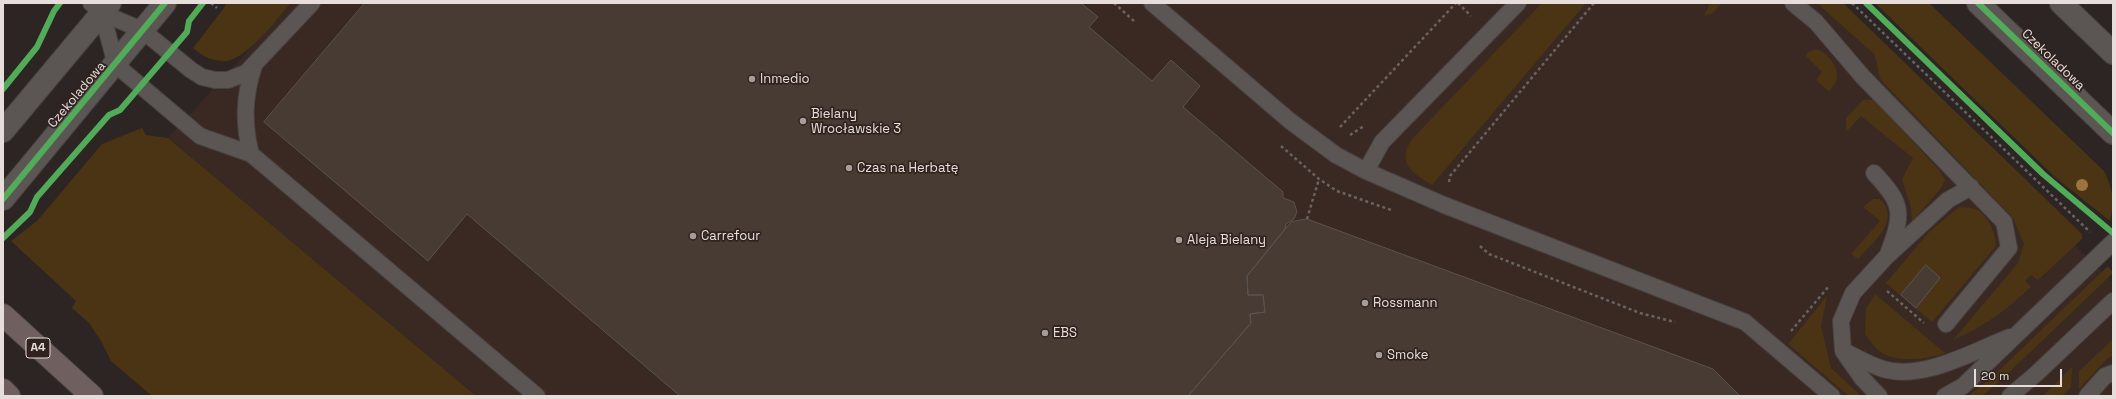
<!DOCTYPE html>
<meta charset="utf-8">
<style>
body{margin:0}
#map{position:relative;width:2116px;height:399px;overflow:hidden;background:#2c2523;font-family:"Space Grotesk",sans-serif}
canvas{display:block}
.frame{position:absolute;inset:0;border:4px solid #e7dedb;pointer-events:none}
.scale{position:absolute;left:1974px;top:369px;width:88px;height:18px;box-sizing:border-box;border:2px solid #e7dedb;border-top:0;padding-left:5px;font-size:12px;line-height:14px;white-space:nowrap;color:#e7dedb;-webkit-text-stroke:3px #30231f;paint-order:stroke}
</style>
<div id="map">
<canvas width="2116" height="399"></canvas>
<div class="frame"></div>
<div class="scale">20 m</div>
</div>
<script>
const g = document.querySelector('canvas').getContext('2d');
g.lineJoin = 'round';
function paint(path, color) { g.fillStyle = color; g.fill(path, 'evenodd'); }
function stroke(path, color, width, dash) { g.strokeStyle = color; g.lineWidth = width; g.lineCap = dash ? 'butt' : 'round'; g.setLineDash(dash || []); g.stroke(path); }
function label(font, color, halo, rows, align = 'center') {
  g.font = font + ' "Space Grotesk",sans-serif'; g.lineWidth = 3.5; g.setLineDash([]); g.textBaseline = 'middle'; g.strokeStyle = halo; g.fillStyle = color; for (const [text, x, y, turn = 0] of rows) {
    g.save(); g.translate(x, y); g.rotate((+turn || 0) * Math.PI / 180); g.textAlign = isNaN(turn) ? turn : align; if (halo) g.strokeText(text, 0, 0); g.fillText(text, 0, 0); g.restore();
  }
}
paint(new Path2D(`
 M292,3H1823L2113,282V396H476L168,138Z`), '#3a2823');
paint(new Path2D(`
 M226,3H291C277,19 243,65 221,61C209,60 201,55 193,48L224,8Z
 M1542,3H1586L1432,185C1412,173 1396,163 1412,139Z
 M1710,3H1722L1713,13L1704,16Z
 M1817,3H1843L2082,234V239L2038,280L2031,275L2025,281L2031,287C2005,311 1985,326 1953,340L2018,263L2024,244L2013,218L1881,80C1877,71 1878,63 1874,54Z
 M1875,3H1929L2104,171C2113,190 2115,200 2110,221L2055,177Z
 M1816,49C1828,53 1841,68 1836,81C1834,85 1831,89 1829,92L1816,80L1822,72L1806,56L1808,52Z
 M1863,100H1874L1939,170L1945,180L1941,188L1912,222L1911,208L1902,179L1913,158L1861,116L1846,132V118Z
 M142,128L146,135L168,138L476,396H152L111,361L101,341L89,323L72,308L76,301L11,241L37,221L102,144Z
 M1873,199H1880C1902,220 1872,243 1858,259L1851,254L1880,221L1863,207Z
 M1959,207C1963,208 1971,207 1975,209C1988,214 1996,234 1996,246L1932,322L1886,283L1930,231Z
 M2108,266L2113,273L1999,382L1982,396H1968L1989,380Z
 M1875,294L1945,353C1925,360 1896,363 1879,351C1874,347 1869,339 1865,334L1866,309Z
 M1827,296L1821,326L1831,368L1861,396H1849L1788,344Z
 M2113,339V356L2108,358L2079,389V371Z
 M2072,367L2071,387L2062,396H2043Z`), '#4a3413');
const building = new Path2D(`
 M365,3H1081L1098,17L1089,27L1152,81L1171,60L1200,86L1183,107L1283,192V198L1294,202L1297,212L1294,219L1286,224L1285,229L1247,276L1248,295H1263L1265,312L1250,314L1251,323L1188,396H680L467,214L428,261L264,122Z
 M1307,219L1713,369L1740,396H1188L1251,323L1250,314L1265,312L1263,295H1248L1247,276L1291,222Z
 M1926,265L1940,278L1916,308L1901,295Z`);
paint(building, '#473b33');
stroke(building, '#595351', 1);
const service = new Path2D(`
 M91,3L102,13L142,30L191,70L202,77L215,80H228L246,73L312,3
 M1152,3L1290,121L1336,155L1366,171L1444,205L1745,322L1832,396
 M1793,3L1816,22L1863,77L2004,222L2009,248L1946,324
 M102,13L116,65L200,136L251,154L537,396
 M251,154C243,123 244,96 254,66
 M1366,171L1382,142L1518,3
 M1874,173C1902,203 1904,212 1889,251
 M1844,351C1856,357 1870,365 1883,369C1923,381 1974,351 2010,337
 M1879,396L1862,378L1843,351L1841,321L1853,293L1887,256L1948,200L1971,187
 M1945,396L1963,386L2113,242
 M2010,396L2036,374L2113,301
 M2087,396L2105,376L2113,373`);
const minor = new Path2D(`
 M1978,3L2113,133
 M2061,3L2113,53`);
const tertiary = new Path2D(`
 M3,131L110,3
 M3,199L165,3`);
const motorway = new Path2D(`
 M3,315L92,396
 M3,390L9,396`);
stroke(service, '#46403e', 18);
stroke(minor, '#46403e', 24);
stroke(tertiary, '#46403e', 24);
stroke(motorway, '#46403e', 24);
stroke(new Path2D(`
 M211,3L217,8
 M1114,3L1134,21
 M1458,3L1471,16
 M1852,3L2090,232
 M1340,127L1456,3
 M1350,135L1364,126
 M1281,146L1319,179L1337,191L1391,210
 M1449,182L1450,176L1594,3
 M1307,219L1319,179
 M1480,246L1489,254L1640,313L1675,322
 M1887,291L1924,323
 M1791,331L1829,286`), '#686462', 2.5, [3, 3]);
stroke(service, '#5b5554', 16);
stroke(minor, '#5b5554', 22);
stroke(tertiary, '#5b5554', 22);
stroke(motorway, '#6f5f5e', 22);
stroke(new Path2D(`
 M1866,3L2043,174L2113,233
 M1978,3L2113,133
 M3,89L37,47L54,11L60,3
 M3,199L165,3
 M3,238L30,212L37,197L109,115L120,110L187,32L189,21L203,3`), '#51ab58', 6);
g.fillStyle = '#9d743d';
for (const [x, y] of [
 [2082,185]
]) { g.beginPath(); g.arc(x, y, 6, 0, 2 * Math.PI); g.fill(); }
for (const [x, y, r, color] of [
 [752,79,4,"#a69d9b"],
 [803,121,4,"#a69d9b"],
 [849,168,4,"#a69d9b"],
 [693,236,4,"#a69d9b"],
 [1179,240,4,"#a69d9b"],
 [1365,303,4,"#a69d9b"],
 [1045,333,4,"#a69d9b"],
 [1379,355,4,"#a69d9b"]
]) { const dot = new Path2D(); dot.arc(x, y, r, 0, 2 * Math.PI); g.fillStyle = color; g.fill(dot); stroke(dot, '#30231f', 1.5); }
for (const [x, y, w] of [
 [38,348,24]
]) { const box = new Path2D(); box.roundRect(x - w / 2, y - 10, w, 20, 3); g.fillStyle = '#30231f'; g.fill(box); stroke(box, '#e7dedb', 1); }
label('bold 12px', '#e7dedb', null, [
 ["A4",38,348]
]);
label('13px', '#e7dedb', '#30231f', [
 ["Czekoladowa",2053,60,44],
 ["Czekoladowa",77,95,-50]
]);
label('13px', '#e7dedb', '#30231f', [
 ["Inmedio",760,79],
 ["Bielany",811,114],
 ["Wrocławskie 3",811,129],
 ["Czas na Herbatę",857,168],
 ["Carrefour",701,236],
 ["Aleja Bielany",1187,240],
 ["Rossmann",1373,303],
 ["EBS",1053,333],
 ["Smoke",1387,355]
], 'left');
</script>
